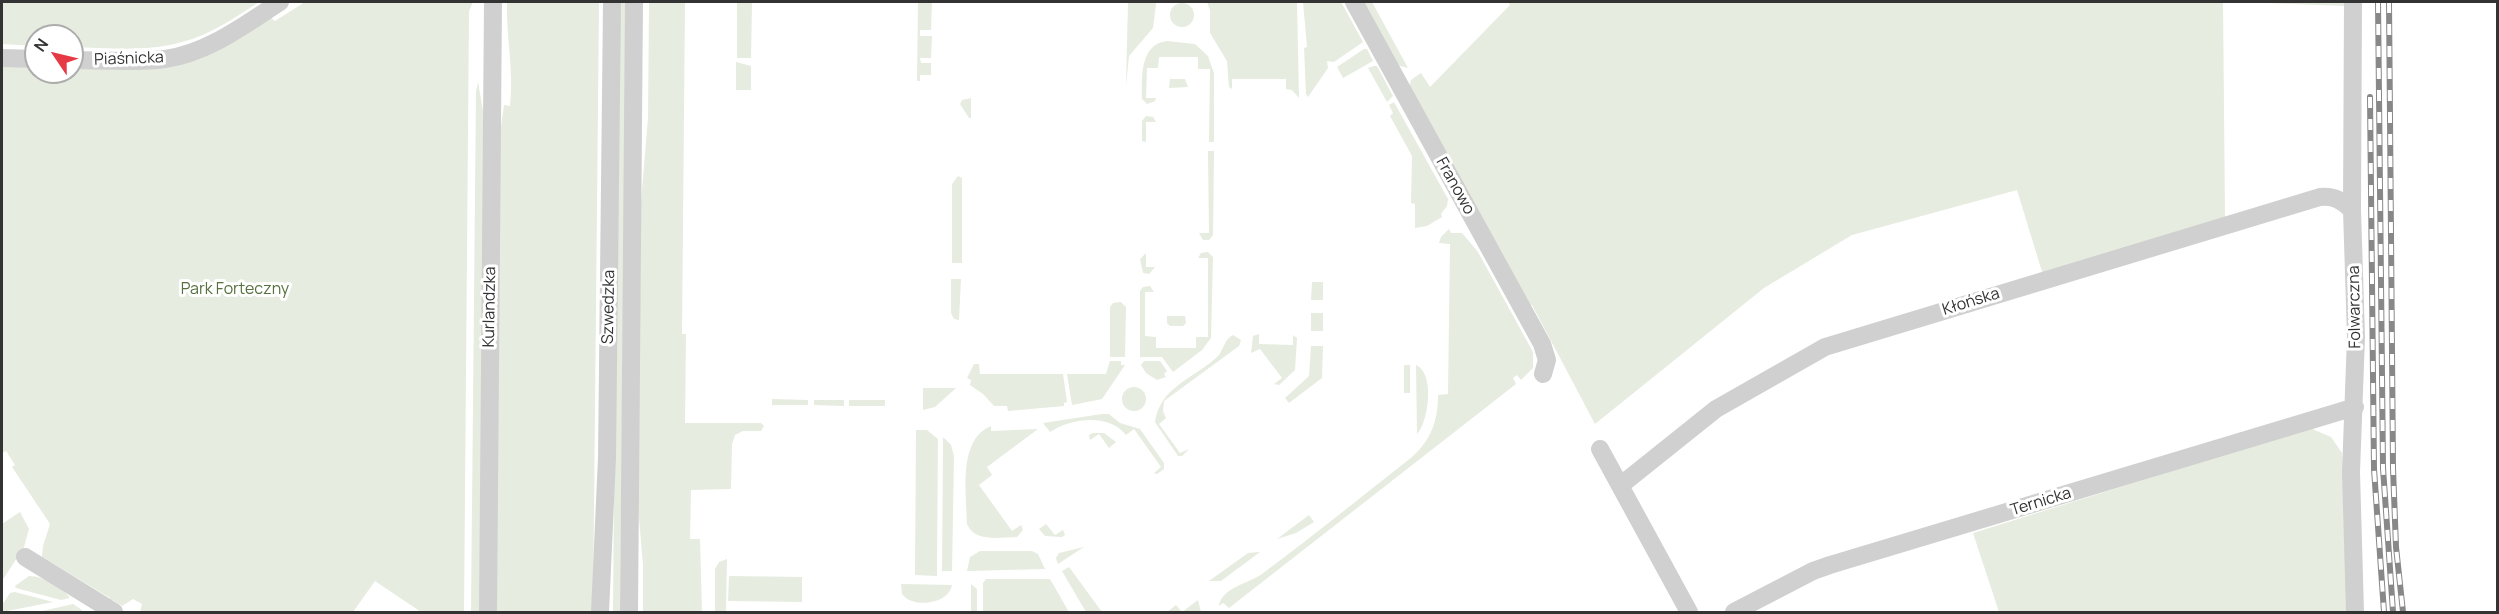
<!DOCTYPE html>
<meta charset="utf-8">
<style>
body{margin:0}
#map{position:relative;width:2499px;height:614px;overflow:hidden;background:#fff;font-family:Manrope,sans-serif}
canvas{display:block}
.frame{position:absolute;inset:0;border:3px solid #333;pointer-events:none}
.north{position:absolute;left:24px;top:24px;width:60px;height:60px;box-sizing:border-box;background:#fff;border:2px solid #adadad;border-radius:50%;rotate:305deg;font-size:16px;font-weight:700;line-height:24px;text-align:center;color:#333}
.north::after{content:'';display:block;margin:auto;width:21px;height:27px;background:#e63946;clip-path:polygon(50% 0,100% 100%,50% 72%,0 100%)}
</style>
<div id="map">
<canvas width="2499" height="614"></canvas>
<div class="frame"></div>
<div class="north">N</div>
</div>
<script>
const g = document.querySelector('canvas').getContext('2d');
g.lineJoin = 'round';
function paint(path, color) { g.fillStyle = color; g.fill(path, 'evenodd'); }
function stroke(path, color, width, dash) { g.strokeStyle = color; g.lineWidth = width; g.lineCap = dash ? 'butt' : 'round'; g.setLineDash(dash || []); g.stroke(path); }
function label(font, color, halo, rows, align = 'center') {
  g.font = font + ' Manrope,sans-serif'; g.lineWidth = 6; g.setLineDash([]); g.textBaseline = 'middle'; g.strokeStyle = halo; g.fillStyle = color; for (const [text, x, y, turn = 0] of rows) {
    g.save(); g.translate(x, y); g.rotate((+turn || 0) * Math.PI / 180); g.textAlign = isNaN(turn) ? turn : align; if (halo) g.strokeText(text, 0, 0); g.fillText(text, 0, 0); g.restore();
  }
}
paint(new Path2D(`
 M2,2H259C236,17 210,35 182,42C148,52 108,48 72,47V36H36V46L2,44Z
 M305,2H473L469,11L464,612H421L375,581L353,612H140L142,604L133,599L122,606L113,600L110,603L108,602L110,598L42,557L43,546L50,524L12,467L15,465L6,451L2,453V65L36,67V72H72V67H153L270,17L275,21Z
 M507,2H599L593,612H495L500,134L504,105L510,106C514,70 506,37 507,2Z
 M618,2H626L620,612H613Z
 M649,2H685L682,334H686L685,423H761L764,426L761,431H743L735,435L732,444L731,489L691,490L690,539H700L702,612H643V565L638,507L641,202L648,118Z
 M737,2H752L751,58H737Z
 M918,2H932L931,30H920V36H932L931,58H920L921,63H931V75H920V81H917Z
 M1128,2H1156V4L1153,28L1129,56L1126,86Z
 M1207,2H1297L1299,98L1292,90L1286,89V79H1232V89L1229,87L1227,61L1210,33V10Z
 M1303,2H1341L1363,42L1334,62L1327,61L1328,68L1308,97L1306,94L1304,48L1307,47Z
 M1362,2H1372L1408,68L1397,65Z
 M1508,2H2223L2225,217L2043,275L2017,190L1852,235L1764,288L1595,424L1532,305L1529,306L1409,88L1411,80L1421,73L1430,87L1510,5Z
 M2241,2H2345V6Z
 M1170 15a12 12 0 1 1 24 0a12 12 0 1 1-24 0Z
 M1167,41L1195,44L1208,56L1214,73V142H1209L1210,69H1198V57H1159L1158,68H1147L1146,98H1156L1155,101L1147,104L1142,99C1142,79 1139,44 1167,41Z
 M1364,49H1367L1373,61L1343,78L1337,67Z
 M736,62L751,66V90H736Z
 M1374,66H1377L1393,96L1387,102L1368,68Z
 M1170,79H1185L1188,87L1169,88Z
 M478,82L485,122L481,612H471L476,92Z
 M971,98V118H969L960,104L962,100Z
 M1394,102L1448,199L1447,206L1441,214L1442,217L1427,226L1415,228V204L1411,203L1412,156L1390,116L1393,113L1389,105Z
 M1146,116L1153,117L1156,122H1146V142L1142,141V121Z
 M1208,151H1214L1213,235L1209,240H1203L1199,233H1209Z
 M958,176L962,178V263H952V184Z
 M1449,229L1451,233H1462L1478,252L1533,352V368L1521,380L1517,375L1513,378L1516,384L1229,608L1223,603L1219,606C1222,587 1248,584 1262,574C1313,536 1362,496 1412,457C1431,440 1438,421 1438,395L1448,394L1450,244L1439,243L1441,237Z
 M1146,253V267H1155L1149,274L1143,273L1140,259Z
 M1201,253L1208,252L1213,257L1211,338L1202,350L1173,372L1162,357H1140V291L1143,287L1150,286L1154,292H1145V336L1156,337V348H1196V337H1208V258H1198Z
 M951,279H961L959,320L954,319L951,313Z
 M1312,282H1323V300H1311Z
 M1121,302L1126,307L1125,357H1110V307L1113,303Z
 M1311,313H1323V331H1311Z
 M1185,316L1186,323L1183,326H1170L1167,323V316Z
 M1259,334V344L1293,345V335L1297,338L1295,370L1279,385L1274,384L1282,378L1260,349L1251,353L1253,336Z
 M1233,335L1241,340L1239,346L1164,401L1163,411L1166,418L1159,424L1180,453L1189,449L1182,456H1178L1155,422C1160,387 1193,379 1217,357C1224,350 1224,339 1233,335Z
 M1311,346H1323L1322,378L1289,403L1285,398L1309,376Z
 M1110,361H1121V365H1125L1102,399L1072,405L1067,374H1106Z
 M1144,361H1160L1167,371L1164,374L1166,377L1157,380L1146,373L1141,365Z
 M974,364H979L980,374H1063L1067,402L1064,403V406L1008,411L1007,406H994L983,394L970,385L971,380L967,378Z
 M1404,365H1410V393H1404Z
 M1416,365C1435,373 1429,421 1417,434Z
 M1122 399a12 12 0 1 1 24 0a12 12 0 1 1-24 0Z
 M923,388H956L935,407L923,410Z
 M772,399L808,400V405H772Z
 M814,400H844V406L814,405Z
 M849,400H885V406H849Z
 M1102,414H1109L1120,423L1140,429L1164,463V469L1157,474L1154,473L1161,467L1134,429L1126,435C1109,413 1071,418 1050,432L1043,423Z
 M991,426V431L1038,429L987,467L992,475L979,485L1012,531L1021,525L1023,530L1017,537C1000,537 975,543 967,524C967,494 957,440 991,426Z
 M2310,428L2331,437L2342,453L2350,612H1999L1973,533Z
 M916,430H927L938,439L937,576L915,575Z
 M1093,433H1104L1116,442L1109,448L1099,434L1090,440L1089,435Z
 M943,437L951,445L954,456L952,571H942Z
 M20,512L29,529L24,547L2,581V524Z
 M1309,515L1314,522L1296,533L1277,539Z
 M1046,524L1055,535L1063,530L1065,535L1062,537L1045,536L1039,529Z
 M1084,547L1058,564L1056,558L1059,553Z
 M980,551H1032L1038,554L1045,569L967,571L970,557Z
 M1260,552L1221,581H1209L1248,553Z
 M727,559L726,612H715V569L719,562Z
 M1069,567L1102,612H1086L1062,571Z
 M29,576C43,576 63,587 70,598L61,600L16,588L15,586Z
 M729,576L802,577V602L728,601Z
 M986,579H1050L1069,612H983V583Z
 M901,584L952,585C949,604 913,609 902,594Z
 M971,584L977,589V612H971Z
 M15,592L53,602L2,612V605L10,593Z
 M1198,600L1201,612H1167L1176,605L1182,612Z
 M73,604L82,610L80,612H38Z`), '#e6ecdf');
stroke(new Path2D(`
 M1354,2L1542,344L1547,360L1543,374
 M2353,2L2352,210L2356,337L2351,472L2355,612
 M2,58L36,59
 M72,60C102,60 135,63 165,59C208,53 244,25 280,2
 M1600,449L1689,612
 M1621,485L1716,409L1825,347L2320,197C2334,195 2342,201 2352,210
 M25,557L114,612
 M488,612L493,2
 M600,612L607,458L612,2
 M629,612L634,2
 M1734,612L1813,571L1830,565L2355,407`), '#d0d0d0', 18);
const rail = new Path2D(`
 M2378,2L2383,468L2393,612
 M2389,2L2393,468L2396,547L2403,612
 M2370,97L2374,469L2384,612`);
stroke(rail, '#888', 6);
stroke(rail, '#fff', 4, [11]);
label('16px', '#333', '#fff', [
 ["Piaśnicka",129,59,-2],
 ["Franowo",1455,186,61],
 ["Kłońska",1971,302,-17],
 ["Kurlandzka",490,307,-89],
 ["Szwedzka",609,307,-89],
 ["Folwarczna",2355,307,-91],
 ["Ternicka",2041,502,-17]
]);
label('16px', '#56703f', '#fff', [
 ["Park Forteczny",235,290]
]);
</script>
